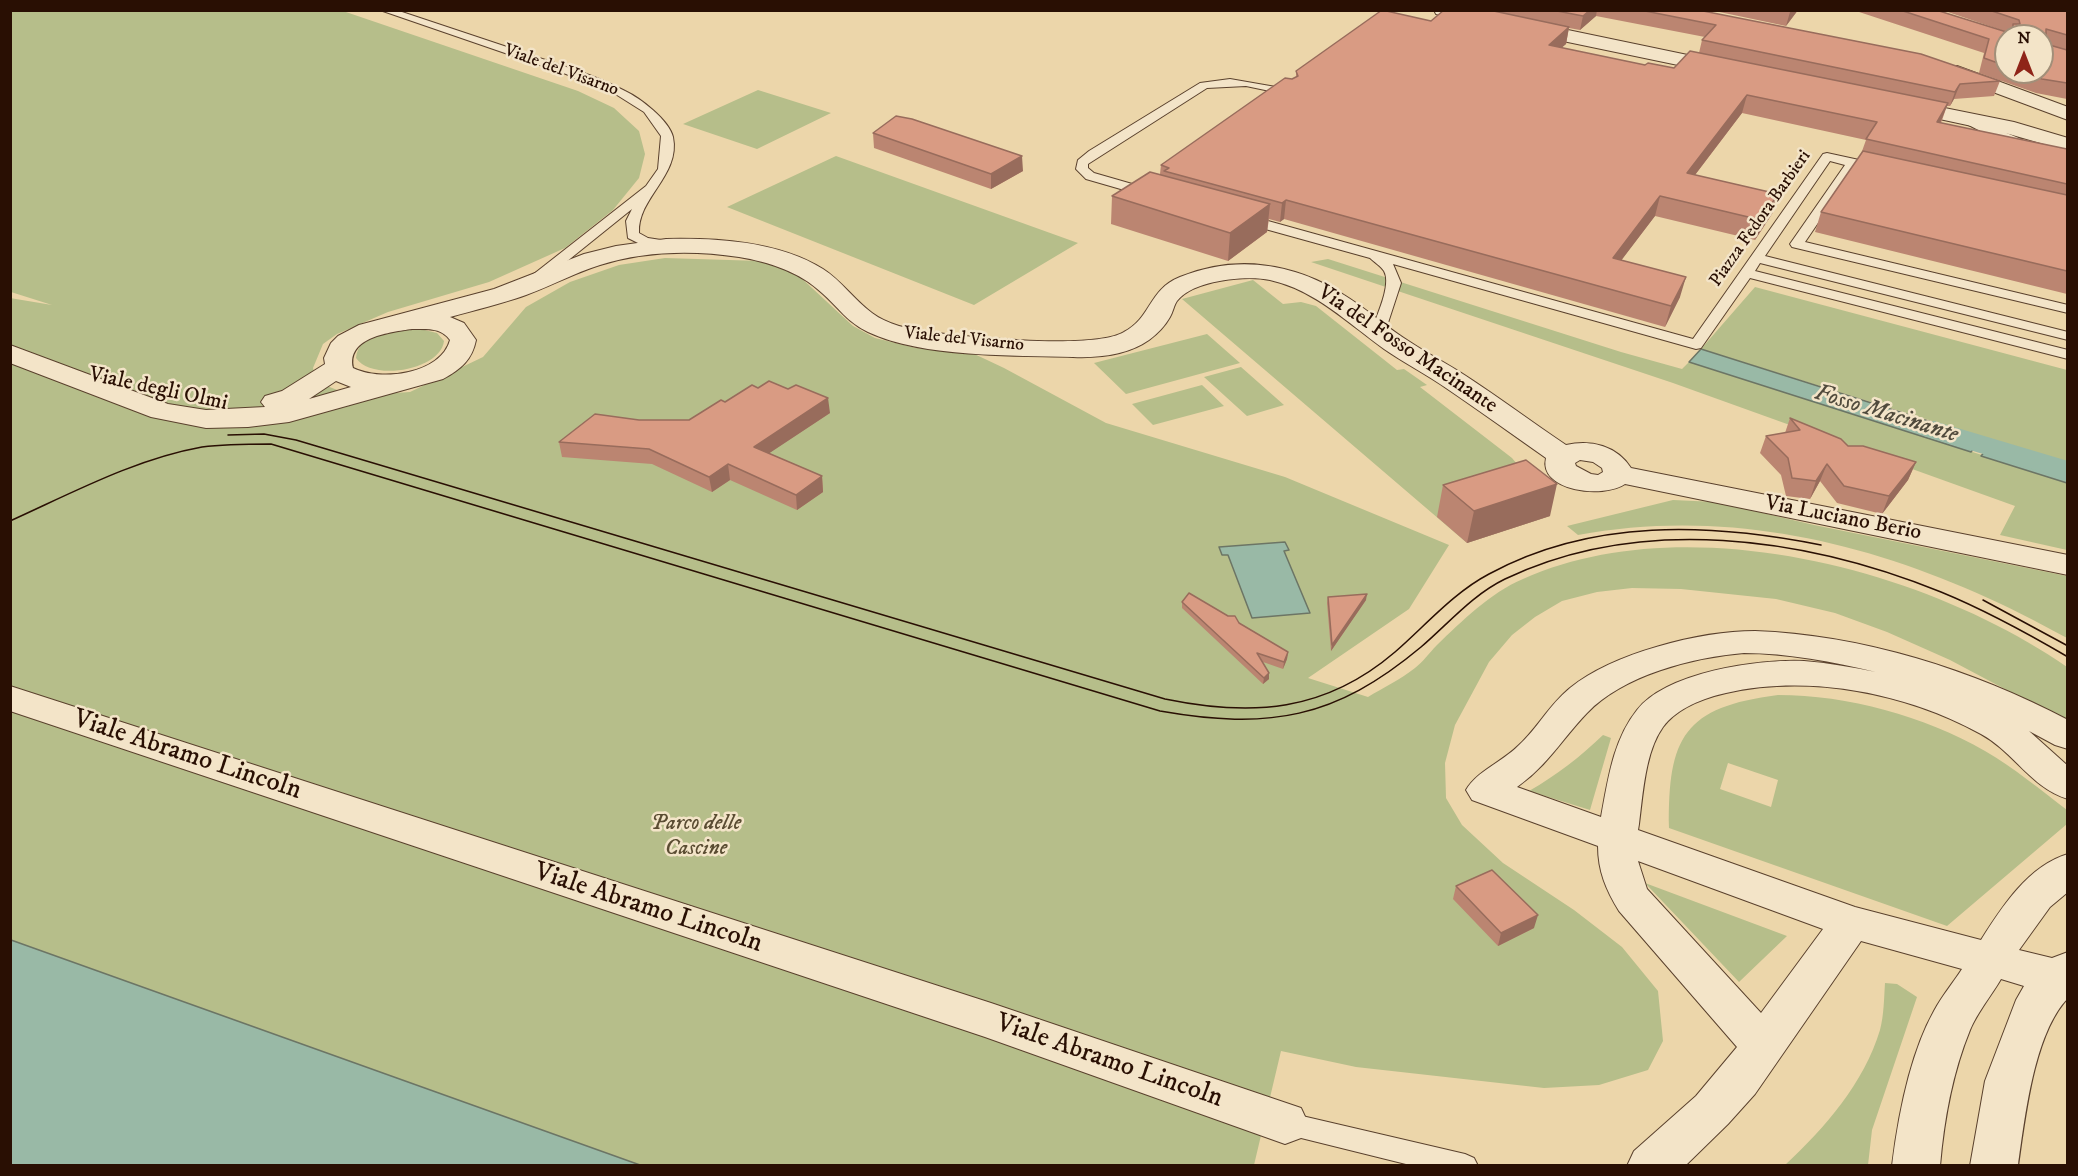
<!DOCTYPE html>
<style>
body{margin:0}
#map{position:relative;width:2078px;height:1176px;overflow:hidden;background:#ecd6aa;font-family:"IM FELL DW Pica",serif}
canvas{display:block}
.frame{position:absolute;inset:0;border:12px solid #290f03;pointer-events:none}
.north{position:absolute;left:1994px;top:24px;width:60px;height:60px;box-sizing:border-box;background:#f3e4c8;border:2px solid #a28f79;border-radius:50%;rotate:0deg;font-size:16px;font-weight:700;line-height:24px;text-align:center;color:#290f03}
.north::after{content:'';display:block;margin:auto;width:21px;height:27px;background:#8f2418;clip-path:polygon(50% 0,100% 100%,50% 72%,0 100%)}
</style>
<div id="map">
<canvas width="2078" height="1176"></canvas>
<div class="frame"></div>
<div class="north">N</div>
</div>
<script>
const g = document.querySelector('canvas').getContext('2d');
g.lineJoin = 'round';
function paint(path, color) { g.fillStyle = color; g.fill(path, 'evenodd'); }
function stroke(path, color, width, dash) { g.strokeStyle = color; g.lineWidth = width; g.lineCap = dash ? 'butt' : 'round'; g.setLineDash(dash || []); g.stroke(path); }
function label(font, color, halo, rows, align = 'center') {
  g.font = font + ' "IM FELL DW Pica",serif'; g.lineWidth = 5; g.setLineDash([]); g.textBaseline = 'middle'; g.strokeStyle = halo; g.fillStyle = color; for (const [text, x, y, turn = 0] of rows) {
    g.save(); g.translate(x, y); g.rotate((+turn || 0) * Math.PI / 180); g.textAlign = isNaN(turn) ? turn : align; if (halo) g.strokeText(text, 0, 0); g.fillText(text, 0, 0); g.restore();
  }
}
paint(new Path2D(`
 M11,11H343L578,91L614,108L639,131L645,154L639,178L613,210L565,248L489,282L388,312L337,334L323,344L313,368L317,379L327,386L345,393L364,395L410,392L483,357L526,307L570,282L619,265L665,258L761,261L782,267L798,275L853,326L875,338L916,348L968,351L1004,368L1106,423L1285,477L1449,545L1409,609L1308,678L1368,697C1383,688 1401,679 1415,668C1423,662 1429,653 1437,645C1462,621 1490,593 1523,579C1686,506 1926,569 2067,667V722L1950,660L1887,632L1835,613L1776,599L1681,589L1632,588L1597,592L1562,601L1535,617L1512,635L1489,662L1455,725L1445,763L1446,798L1462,825L1503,863L1574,910L1622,947L1658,991L1663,1041L1648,1070L1599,1085L1544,1088L1356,1067L1281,1051L1254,1165H640L11,940L10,298L52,305L11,292Z
 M758,90L831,113L757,149L683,124Z
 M836,156L1078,243L974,305L727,207Z
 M1328,259L1621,352L1682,369L1689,362L2067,482V550L2000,535L2015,506L1673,383L1311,262Z
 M1253,280L1283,304L1301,302L1316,306L1397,370L1404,369L1427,385L1420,387L1512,458L1517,464L1519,491L1550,516L1467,543L1182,299Z
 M1755,287L2067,370V463L1701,349Z
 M416,328L437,333L444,341C441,370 372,382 356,358C358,332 396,331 416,328Z
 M1207,334L1240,363L1126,394L1094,363Z
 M1241,367L1284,405L1247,416L1204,377Z
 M1202,385L1224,406L1153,425L1132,404Z
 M1673,500L1716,502L1814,525L2067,576V638C1918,555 1750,503 1578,535L1567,526Z
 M1778,695C1848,695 1924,716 1985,751C2014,768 2041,790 2067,810V824L1947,926L1669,828C1668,737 1684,707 1778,695ZM1728,763L1778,780L1771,807L1720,789Z
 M1603,735L1611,738L1590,810L1529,791C1557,775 1580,757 1603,735Z
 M1645,883L1787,936L1739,982Z
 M1885,983L1897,984L1917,997L1872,1130L1868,1165H1785C1825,1128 1864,1083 1880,1030C1884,1015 1884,998 1885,983Z`), '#b6be8a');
const water = new Path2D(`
 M1701,349L1982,438L1971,452L1689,362Z
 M1993,442L2067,464V483L1981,456Z
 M1285,542L1289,550L1284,551L1310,613L1252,618L1228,555H1222L1219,547Z
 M11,940L640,1165H11Z`);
paint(water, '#99b9a6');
stroke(water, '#6c7565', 1.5);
paint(new Path2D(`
 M1934,421L2068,461V480L1924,436L1919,430L1924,424Z`), '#99b9a6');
const lane = new Path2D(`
 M380,10H396C441,25 486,40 531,55C562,66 595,75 625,91C640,98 669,120 673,137C681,175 637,198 639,233L648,238L674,242L676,245L674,248L644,246L628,238L626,221L632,209L540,283H530L528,280L530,277L646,186L658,169L661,136L644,112L617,95L566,74Z
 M1230,79L1293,90L1295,92L1289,95L1246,86L1207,88L1088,164V168L1094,173L1153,190L1155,193L1153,196H1145L1086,179L1076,169L1078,160L1089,151L1200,83Z
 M1963,115L2021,139L2023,142L2017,146L1988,135L1959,120L1957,118Z
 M1827,153L1882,165L1884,168L1878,172L1856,167L1805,242L2068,305V313L1792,247L1790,244L1845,165L1830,161L1765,256L2068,332V340L1760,263L1755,271L2068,350V359L1750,278L1701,348L1696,349L1393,264L1401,283L1385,332L1378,336L1371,332C1376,317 1392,285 1384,271C1381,266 1374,262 1370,258L1240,222L1239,219L1245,215L1250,216L1693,339L1823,154Z
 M1285,1112L1465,1154L1474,1158L1478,1166H1414L1285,1134L1276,1131L1272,1123L1276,1115Z`);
const street = new Path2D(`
 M1434,10H1472L1726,63L1733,65L1736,69L1733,73L1726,75L1443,16L1436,14Z
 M1957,66L2068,107V120L1950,76L1947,72L1950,68Z
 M1900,99L2014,122L2068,138V151L2009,134L1893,109L1890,105L1893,101Z
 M666,239C717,238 778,241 823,269C842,281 854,300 872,313C888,325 909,329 929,332C967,337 1094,350 1124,332C1152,317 1148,290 1180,277C1236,254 1295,263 1344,295C1367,309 1387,328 1410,342C1428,354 1448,364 1466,376C1500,398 1533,423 1566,445C1591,439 1617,446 1631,468L2068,555V575L1625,484C1603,499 1538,491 1546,458C1513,435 1480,411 1446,388C1426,374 1404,363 1384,349C1348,323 1315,290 1270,280C1247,275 1193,280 1177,301C1174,305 1173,312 1170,317C1165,326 1157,334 1149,340C1128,355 1099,358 1073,357C1013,355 923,358 868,332C848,323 838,307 822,293C800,272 769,262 739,257C693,250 644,251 600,265C574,273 551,286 526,295C501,304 475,310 450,317L464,323L476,340C472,360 461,369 443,379L289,422L248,427L206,428L151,417L10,363V345L168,404L206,410L265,407L261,402L265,396L282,391L325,364L324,358L331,343L338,336L359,325L494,289L584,254L616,246ZM412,329C426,329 441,327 450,340C441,374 381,382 353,368C346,337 391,332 412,329ZM336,381L351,387L309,399ZM1580,460L1593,462L1602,468L1603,472L1598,475L1591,474L1576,466L1575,463Z
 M1755,631C1863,635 1973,670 2068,720V749L2055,745L2029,731L2068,766V799C2031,788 2014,752 1981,734C1906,693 1810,674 1726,693C1704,698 1677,708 1663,727C1645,752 1643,794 1639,824L1638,830L1855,907L1981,940C2002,907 2028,866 2068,854V892L2050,907L2019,950L2052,958L2068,952V998C2034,1033 2025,1117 2018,1166H1970L1985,1081L2016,1000L2024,986L2001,979C1991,996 1977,1013 1970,1030C1952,1074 1944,1120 1940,1166H1892C1898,1117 1910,1054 1934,1011C1942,996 1953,983 1962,969L1861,941L1755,1094L1728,1124L1685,1166H1627L1634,1151L1696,1096L1737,1047L1619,911C1606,890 1598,871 1598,846L1472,800L1466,790C1477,771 1502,762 1518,746C1537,729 1549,705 1570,688C1613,653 1700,631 1755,631ZM1744,653C1788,653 1833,662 1876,672C1852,667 1828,663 1804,661C1758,659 1667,672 1637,710C1613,740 1608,780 1601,817L1517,787C1549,764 1561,740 1587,713C1623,675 1694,657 1744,653ZM1638,861L1823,929L1761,1013L1647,889Z
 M10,686L991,1003L1301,1108L1308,1123L1301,1138L1285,1144L985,1037L10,711Z`);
stroke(lane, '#5a412d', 2);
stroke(street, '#5a412d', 2);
paint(lane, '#f3e4c8');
paint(street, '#f3e4c8');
stroke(new Path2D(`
 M228,435L264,434L296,440L1165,699C1252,717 1325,712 1395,652C1426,625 1453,593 1489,574C1592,518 1710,523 1821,545
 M10,521C72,493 135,459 202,447C225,444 248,444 271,444L1160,711C1269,730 1335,719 1421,647C1448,624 1472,595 1505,579C1641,514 1805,537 1941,592C1985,610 2027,633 2068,657
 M1983,600L2068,646`), '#290f03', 1.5);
paint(new Path2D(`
 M1444,10H1698L2000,81L1994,96L1954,99L1950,106H1947L1941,123L2067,149V294L1815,232L1821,212L1861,154L1866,140L1742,113L1695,175L1778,194L1772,214L1755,240L1655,216L1621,260L1680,297L1665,327L1284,219L1280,222L1269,219L1267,232L1228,261L1111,224L1112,196L1160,174L1161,165L1296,77V71L1431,21ZM1596,16L1705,37L1702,40L1699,53L1674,68L1645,65L1561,48L1566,44L1569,28L1580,30Z
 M1710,10H1798L1786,26Z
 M1853,10H1936L2010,33L1942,10H2067V99L2036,93L1979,73L1984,53ZM2006,36L2042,72H2006Z
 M873,133L1023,171L991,189L874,148Z
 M758,388L830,413L769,453L822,476L823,492L797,510L730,480L712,492L652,464L562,457L559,442L639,420H689L725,402Z
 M1790,418L1848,446L1916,462L1908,480L1882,514L1837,503L1820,481L1810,499L1786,496L1781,475L1760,453L1766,436L1785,433Z
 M1443,485L1550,516L1467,543L1437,517Z
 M1328,597L1366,600L1331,651L1327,603Z
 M1182,602L1228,616L1288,652L1287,659L1283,669L1263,662L1269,679L1263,684L1182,608Z
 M1456,886L1534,928L1498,946L1453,899Z`), '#bb8571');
paint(new Path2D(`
 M1590,10H1597L1596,16L1580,30L1583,16Z
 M1791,10H1798L1786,26L1790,12Z
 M1569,27L1566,44L1545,62L1549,45Z
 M1960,84L1954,99L1950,106L1955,92Z
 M1747,95L1742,113L1682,192L1687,173Z
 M1948,103L1941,121L1931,140L1937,122Z
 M1022,156L1023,171L991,189V174Z
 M1778,194L1772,214L1755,240L1761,220Z
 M1660,196L1655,216L1608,278L1613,258Z
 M1286,200L1284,219L1280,222L1282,203Z
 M1270,204L1267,232L1228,261L1230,233Z
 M1686,277L1680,297L1665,327L1671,306Z
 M828,398L830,413L756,462L754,447Z
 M1916,462L1908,480L1882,514L1889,496Z
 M728,464L730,480L712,492L709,477Z
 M1827,464L1820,481L1810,499L1816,481Z
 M822,476L823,492L797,510L796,495Z
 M1557,484L1550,516L1467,543L1474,511Z
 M1367,594L1366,600L1331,651L1332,645Z
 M1288,652L1287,659L1283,669L1284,662Z
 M1269,673V679L1263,684L1264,678Z
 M1538,915L1534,928L1498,946L1501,933Z`), '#986c5c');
const building = new Path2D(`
 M1382,10L1431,21L1444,10H1489L1569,27L1549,45L1645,65L1648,63L1674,68L1690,51L1948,103L1937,122L2067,149V184L1866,139L1877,122L1747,95L1687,173L1778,194L1761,220L1660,196L1613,258L1686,277L1671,306L1286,200L1282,203L1164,171L1169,168L1161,165L1285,78L1292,79L1298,76L1296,71Z
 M1552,10H1590L1583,16Z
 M1640,10H1698L1921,54L2000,81L1960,84L1955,92L1702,40L1716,25Z
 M1900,10H1936L2013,34V24H2020L2019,20L1989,10H2067V35L2046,29V44L2067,50V83L2042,79L2023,72H2042V36H2006V66L1984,58L1989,39Z
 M896,116L912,119L1022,156L991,174L873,133Z
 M1863,151L2067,195V271L1821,212Z
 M1150,172L1270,204L1230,233L1112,196Z
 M769,381L788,389L796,385L828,398L754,447L822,476L796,495L728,464L709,477L649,449L559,442L595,414L639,420H689L721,400L725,402L752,385L758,388Z
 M1790,418L1841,439L1848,446H1863L1916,462L1889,496L1844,486L1827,464L1816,481L1792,478L1788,458L1766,436L1800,430Z
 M1526,460L1557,484L1474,511L1443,485Z
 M1189,593L1228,616H1235L1239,623L1288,652L1284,662L1257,653L1269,673L1264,678L1182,602Z
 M1367,594L1332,645L1328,597Z
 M1492,870L1538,915L1501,933L1456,886Z`);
paint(building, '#d99b83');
stroke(building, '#986c5c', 1.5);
label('18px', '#290f03', '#f3e4c8', [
 ["Viale del Visarno",561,71,20],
 ["Piazza Fedora Barbieri",1761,219,-55],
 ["Viale del Visarno",964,340,6]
]);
label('22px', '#290f03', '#f3e4c8', [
 ["Via del Fosso Macinante",1407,350,34],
 ["Viale degli Olmi",158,390,12],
 ["Via Luciano Berio",1843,519,11]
]);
label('italic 22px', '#5a4c32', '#f3e4c8', [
 ["Parco delle",696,824],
 ["Cascine",696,849]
]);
label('italic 24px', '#504a3c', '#f3e4c8', [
 ["Fosso Macinante",1886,415,17]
]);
label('27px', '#290f03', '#f3e4c8', [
 ["Viale Abramo Lincoln",187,756,18],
 ["Viale Abramo Lincoln",648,909,18],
 ["Viale Abramo Lincoln",1109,1062,19]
]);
</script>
